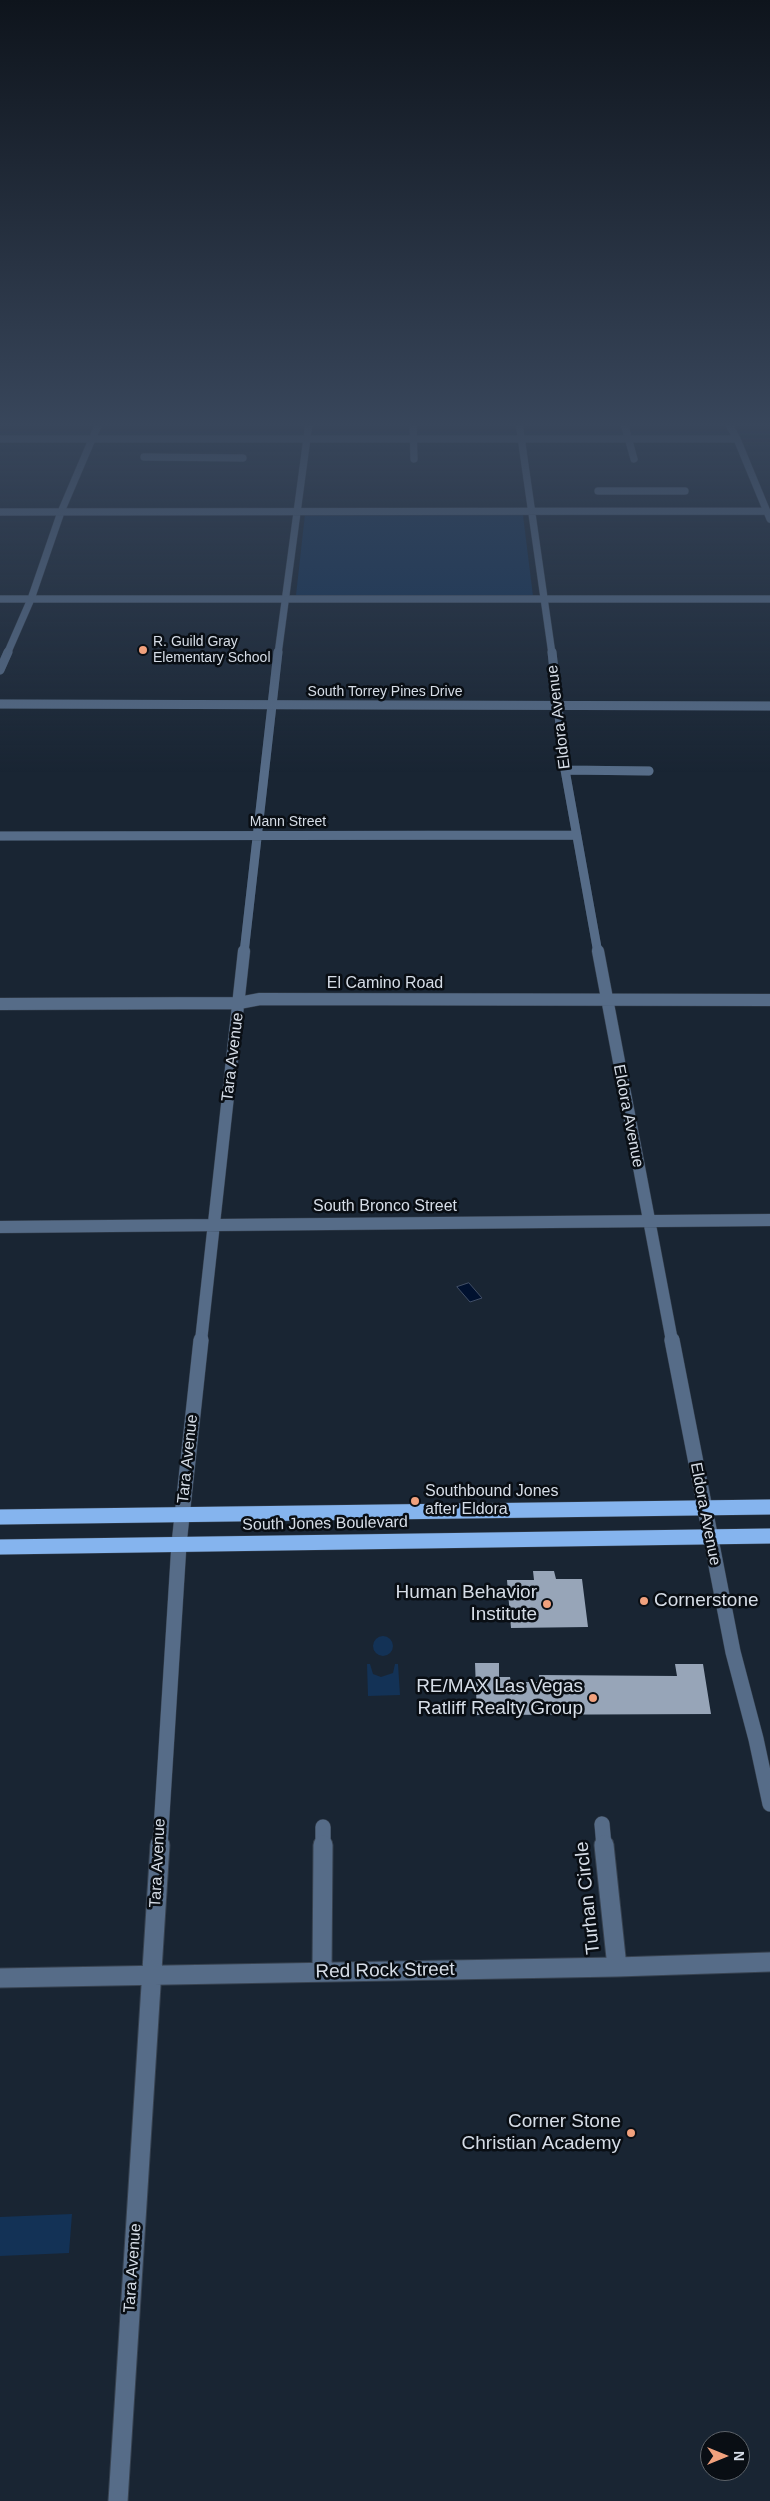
<!DOCTYPE html>
<style>
body{margin:0}
#map{position:relative;width:770px;height:2501px;overflow:hidden;background:#192533;font-family:Arial,sans-serif}
canvas{display:block}
.north{position:absolute;left:700px;top:2431px;width:50px;height:50px;box-sizing:border-box;background:#090e14;border:1px solid #5b6168;border-radius:50%;rotate:90deg;font-size:14px;font-weight:700;line-height:20px;text-align:center;color:#d6dde7}
.north::after{content:'';display:block;margin:auto;width:18px;height:22px;background:#f1a17d;clip-path:polygon(50% 0,100% 100%,50% 72%,0 100%)}
</style>
<div id="map">
<canvas width="770" height="2501"></canvas>
<div class="north">N</div>
</div>
<script>
const g = document.querySelector('canvas').getContext('2d');
g.lineJoin = 'round';
function paint(path, color) { g.fillStyle = color; g.fill(path, 'evenodd'); }
function stroke(path, color, width, dash) { g.strokeStyle = color; g.lineWidth = width; g.lineCap = dash ? 'butt' : 'round'; g.setLineDash(dash || []); g.stroke(path); }
function label(font, color, halo, rows, align = 'center') {
  g.font = font + ' Arial,sans-serif'; g.lineWidth = 5; g.setLineDash([]); g.textBaseline = 'middle'; g.strokeStyle = halo; g.fillStyle = color; for (const [text, x, y, turn = 0] of rows) {
    g.save(); g.translate(x, y); g.rotate((+turn || 0) * Math.PI / 180); g.textAlign = isNaN(turn) ? turn : align; if (halo) g.strokeText(text, 0, 0); g.fillText(text, 0, 0); g.restore();
  }
}
paint(new Path2D(`
 M305,514L523,515L533,596L296,595Z
 M373 1646a10 10 0 1 1 20 0a10 10 0 1 1-20 0Z
 M367,1664H370L373,1674L381,1677L393,1673L395,1664H398L400,1695L368,1696Z
 M72,2214L69,2253L0,2256V2217Z`), '#133256');
const water = new Path2D(`
 M469,1283L482,1298L470,1302L457,1287Z`);
paint(water, '#00112f');
stroke(water, '#404e66', 1);
paint(new Path2D(`
 M533,1571H554L556,1579H582L588,1627L511,1628L507,1580H534Z
 M475,1663H499V1677H510L511,1682H540L539,1675L677,1676L675,1664H703L711,1714L477,1715Z`), '#97a5b8');
const minorFar4 = new Path2D(`
 M413,423L414,459
 M519,423L552,654
 M624,423L634,459
 M728,423L737,439L770,519
 M0,439H737
 M144,457L243,458
 M598,491H685
 M0,512L766,511
 M0,599H770
 M7,654L31,599L61,512L99,423
 M278,654L309,423`);
const minorFar3 = new Path2D(`
 M552,652L565,770L598,953
 M0,670L8,652
 M0,704L770,706
 M565,770L649,771
 M0,836L576,835
 M244,953L278,652`);
const minorFar2 = new Path2D(`
 M598,951L672,1341
 M0,1004L239,1003L260,999L770,1000
 M0,1227L770,1220
 M201,1341L244,951`);
const minorFar1 = new Path2D(`
 M672,1340L733,1652L756,1739L770,1804
 M602,1824L604,1846
 M160,1846L179,1544L201,1340
 M323,1846V1827`);
const minor = new Path2D(`
 M604,1845L617,1967
 M322,1971L323,1845
 M0,1978L617,1967L770,1962
 M118,2501L160,1845`);
const major = new Path2D(`
 M0,1517L770,1507
 M0,1547L770,1536`);
stroke(minorFar4, '#374250', 8);
stroke(minorFar3, '#374250', 9);
stroke(minorFar2, '#374250', 13);
stroke(minorFar1, '#374250', 16);
stroke(minor, '#374250', 21);
stroke(major, '#374250', 16);
stroke(minorFar4, '#566c88', 7);
stroke(minorFar3, '#566c88', 9);
stroke(minorFar2, '#566c88', 12);
stroke(minorFar1, '#566c88', 15);
stroke(minor, '#566c88', 19);
stroke(major, '#85b4ee', 15);
const sky = g.createLinearGradient(0, 0, 0, 773);
sky.addColorStop(0, '#0e141c');
sky.addColorStop(0.55, '#38465b');
sky.addColorStop(1, '#38465b00');
g.fillStyle = sky;
g.fillRect(0, 0, 770, 773);
for (const [x, y, r, color] of [
 [143,650,5,"#f1a17d"],
 [415,1501,5,"#f1a17d"],
 [644,1601,5,"#f1a17d"],
 [547,1604,5,"#f1a17d"],
 [593,1698,5,"#f1a17d"],
 [631,2133,5,"#f1a17d"]
]) { const dot = new Path2D(); dot.arc(x, y, r, 0, 2 * Math.PI); g.fillStyle = color; g.fill(dot); stroke(dot, '#090e14', 2); }
label('14px', '#d6dde7', '#090e14', [
 ["R. Guild Gray",153,642],
 ["Elementary School",153,658]
], 'left');
label('14px', '#d6dde7', '#090e14', [
 ["South Torrey Pines Drive",385,692],
 ["Mann Street",288,822]
]);
label('16px', '#d6dde7', '#090e14', [
 ["Eldora Avenue",559,717,-97],
 ["El Camino Road",385,984],
 ["Tara Avenue",233,1057,-83],
 ["Eldora Avenue",628,1116,79],
 ["South Bronco Street",385,1207],
 ["Tara Avenue",188,1459,-84],
 ["Eldora Avenue",705,1514,79],
 ["South Jones Boulevard",325,1524,-1],
 ["Tara Avenue",158,1863,-87],
 ["Tara Avenue",133,2268,-86]
]);
label('16px', '#d6dde7', '#090e14', [
 ["Southbound Jones",425,1492],
 ["after Eldora",425,1510]
], 'left');
label('19px', '#d6dde7', '#090e14', [
 ["Human Behavior",537,1593],
 ["Institute",537,1615],
 ["Cornerstone",654,1601,"left"],
 ["RE/MAX Las Vegas",583,1687],
 ["Ratliff Realty Group",583,1709],
 ["Corner Stone",621,2122],
 ["Christian Academy",621,2144]
], 'right');
label('19px', '#d6dde7', '#090e14', [
 ["Turhan Circle",588,1898,-96],
 ["Red Rock Street",385,1971,-1]
]);
</script>
